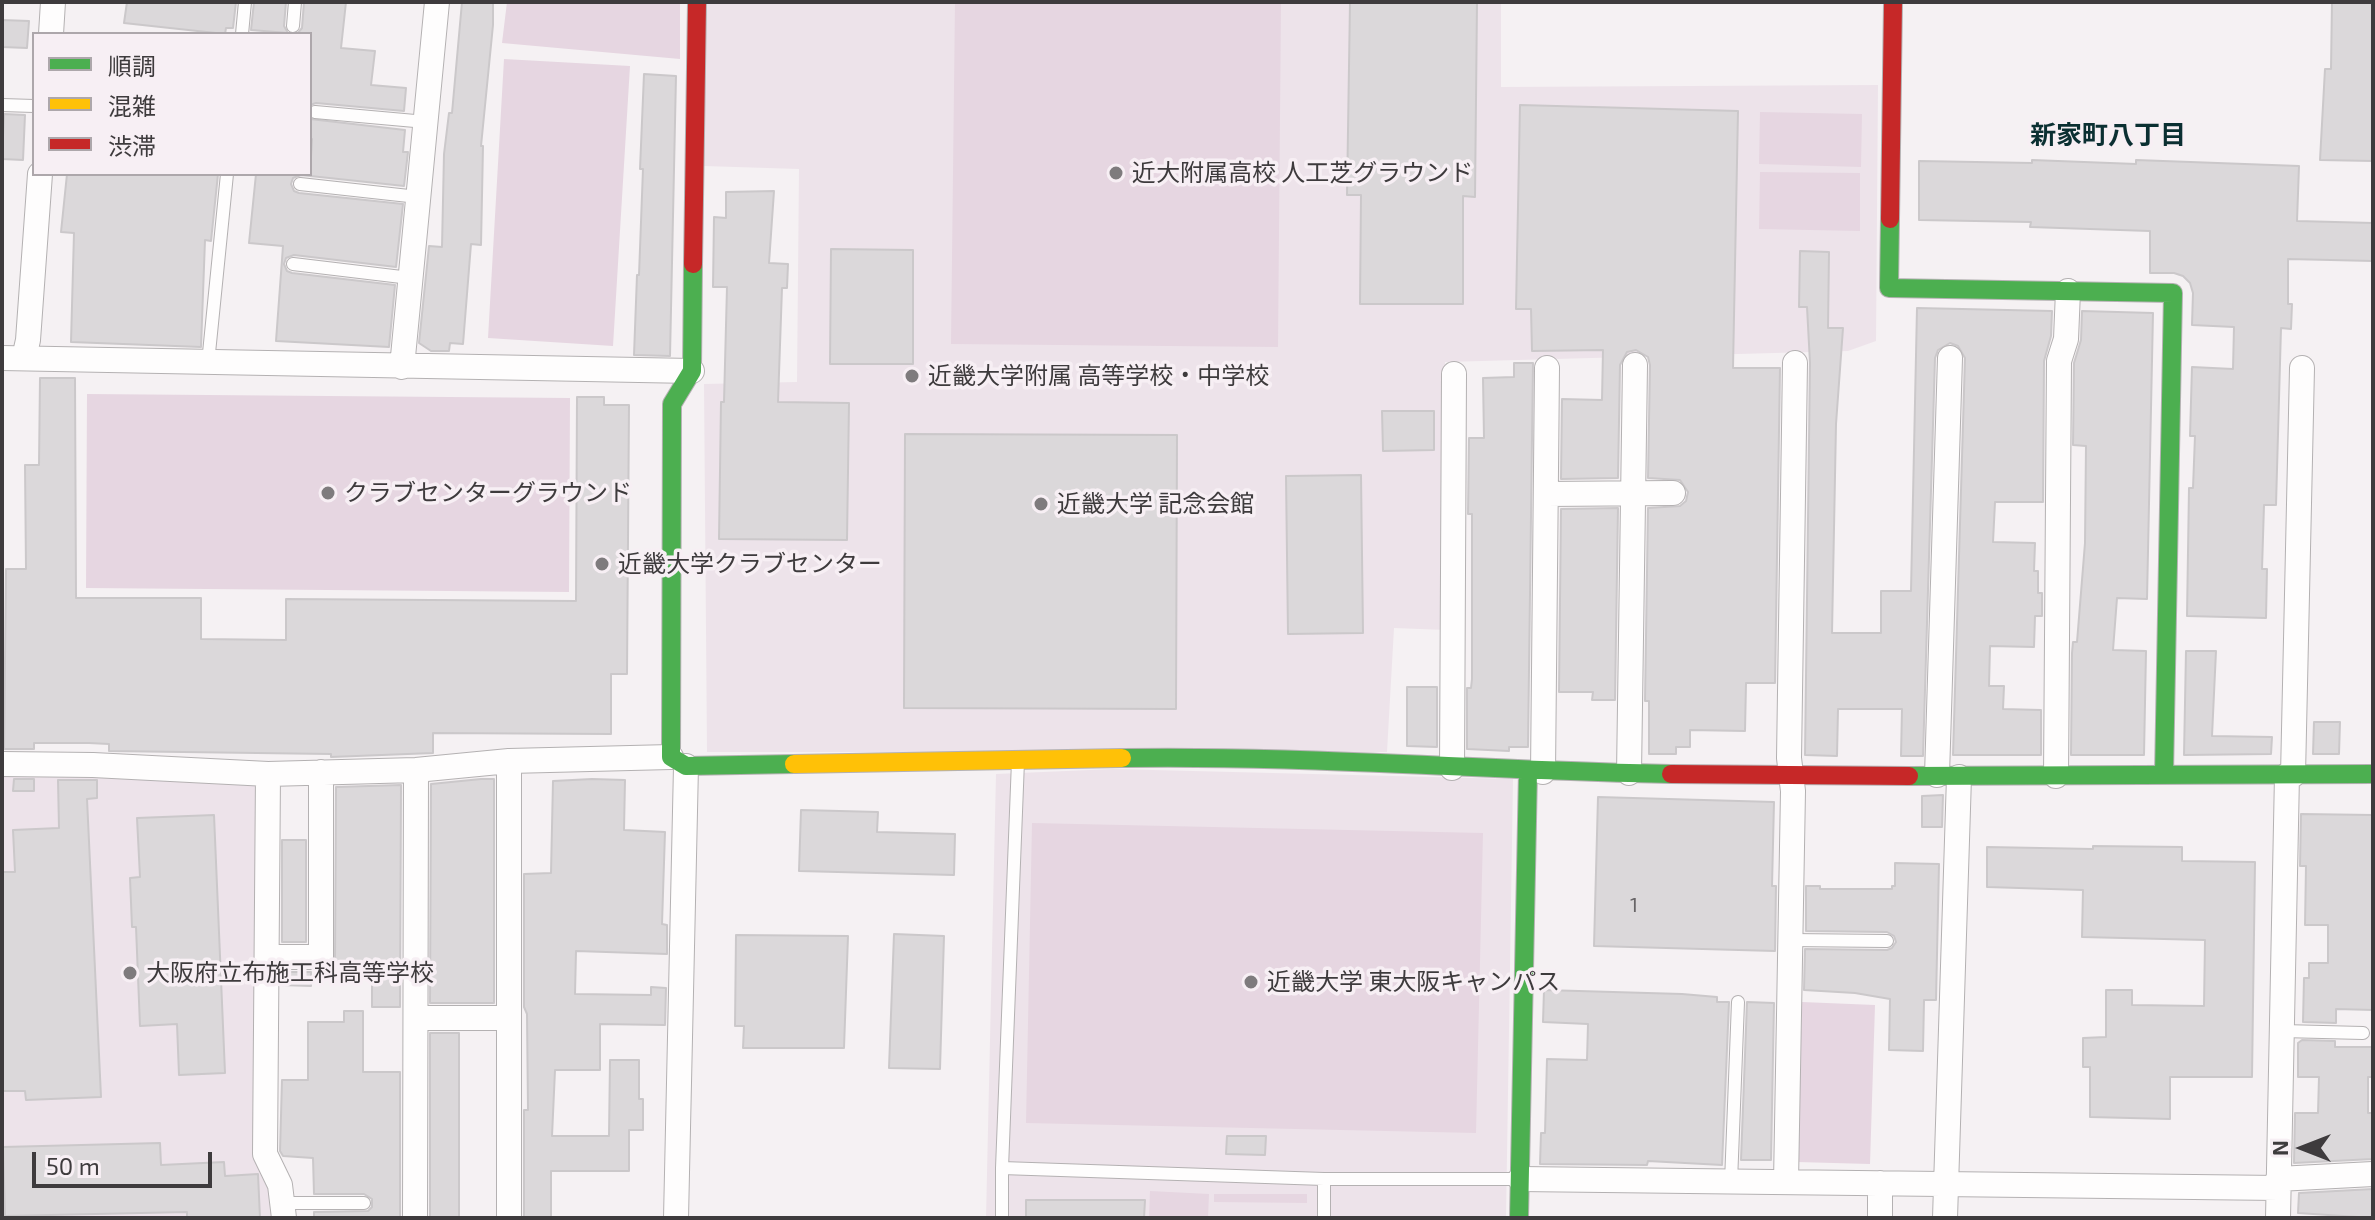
<!DOCTYPE html>
<meta charset="utf-8">
<style>
body{margin:0}
#map{position:relative;width:2375px;height:1220px;overflow:hidden;background:#f5f1f3;font-family:"Exo 2","Noto Sans JP",sans-serif}
canvas{display:block}
.frame{position:absolute;inset:0;border:4px solid #3e3b3d;pointer-events:none}
.legend{position:absolute;left:32px;top:32px;width:280px;height:144px;box-sizing:border-box;background:#f7eff4;border:2px solid #ada7ab;margin:0;padding:10px 14px;list-style:none;font-size:24px;color:#3e3b3d}
.legend li{display:flex;align-items:center;gap:16px;height:40px}
.legend b{width:40px;border:2px solid #ada7ab}
.north{position:absolute;left:2263px;top:1108px;width:80px;height:80px;-webkit-text-stroke:6px #f7eff4;paint-order:stroke;rotate:270deg;font-size:22px;font-weight:700;line-height:32px;text-align:center;color:#3e3b3d}
.north::after{content:'';display:block;margin:auto;width:28px;height:36px;background:#3e3b3d;clip-path:polygon(50% 0,100% 100%,50% 72%,0 100%)}
.scale{position:absolute;left:32px;top:1152px;width:180px;height:36px;box-sizing:border-box;border:4px solid #3e3b3d;border-top:0;padding-left:10px;font-size:24px;line-height:28px;white-space:nowrap;color:#3e3b3d;-webkit-text-stroke:6px #f7eff4;paint-order:stroke}
</style>
<div id="map">
<canvas width="2375" height="1220"></canvas>
<div class="frame"></div>
<ul class="legend">
<li><b style="height:10px;background:#4caf50"></b>順調</li>
<li><b style="height:10px;background:#ffc107"></b>混雑</li>
<li><b style="height:10px;background:#c62828"></b>渋滞</li>
</ul>
<div class="north">N</div>
<div class="scale">50 m</div>
</div>
<script>
const g = document.querySelector('canvas').getContext('2d');
g.lineJoin = 'round';
function paint(path, color) { g.fillStyle = color; g.fill(path, 'evenodd'); }
function stroke(path, color, width, dash) { g.strokeStyle = color; g.lineWidth = width; g.lineCap = dash ? 'butt' : 'round'; g.setLineDash(dash || []); g.stroke(path); }
function label(font, color, halo, rows, align = 'center') {
  g.font = font + ' "Exo 2","Noto Sans JP",sans-serif'; g.lineWidth = 7; g.setLineDash([]); g.textBaseline = 'middle'; g.strokeStyle = halo; g.fillStyle = color; for (const [text, x, y, turn = 0] of rows) {
    g.save(); g.translate(x, y); g.rotate((+turn || 0) * Math.PI / 180); g.textAlign = isNaN(turn) ? turn : align; if (halo) g.strokeText(text, 0, 0); g.fillText(text, 0, 0); g.restore();
  }
}
paint(new Path2D(`
 M704,2H1501V87L1878,85L1876,341L1848,351L1445,362L1446,630L1394,628L1387,752H707L704,384L797,382L799,169L704,166Z
 M1113,769L1513,779L1506,1218H986L996,774Z
 M2,774L128,775L259,786L276,1218H2Z`), '#ede3ea');
paint(new Path2D(`
 M507,2H680V59L502,43Z
 M955,2H1281L1278,347L951,344Z
 M504,59L630,66L613,346L488,338Z
 M1760,112L1862,114L1861,167L1759,164Z
 M1760,172L1860,173V231L1759,229Z
 M87,394L570,398L569,592L86,588Z
 M1032,823L1483,833L1476,1133L1026,1123Z
 M1802,1002L1875,1005L1870,1164L1797,1162Z
 M1150,1191L1209,1194L1208,1218H1149Z
 M1214,1194H1307V1203L1214,1202Z`), '#e6d6e1');
const building = new Path2D(`
 M127,2H236L233,28H226L225,34L124,23Z
 M254,2H286L284,26L288,33L251,30Z
 M304,2H346L341,48L375,51L371,85L406,88L404,111L316,103L310,105V34H297L302,28Z
 M462,2H493V25L481,146H483L481,245L471,244L463,344L450,343L449,351H431L419,343L429,246L442,247L444,154L449,113H452Z
 M1350,2H1477L1475,197L1463,196V304H1360L1361,195H1347Z
 M2332,2H2373V161L2320,160L2325,69H2331Z
 M2,20L29,21L27,48L2,47Z
 M644,74L676,76L670,356L634,355L637,275H639L643,169H640Z
 M1520,105L1738,111L1733,368H1780L1775,683H1746L1745,731L1690,730V747H1676V754H1649V701H1645L1648,508L1680,506L1686,501L1688,492L1680,480L1648,478L1650,365L1648,357L1636,350L1627,352L1620,365L1618,478L1561,479L1562,399L1602,400L1603,350L1532,351L1531,309H1516Z
 M4,114L25,115L23,160L2,159Z
 M310,119L405,130L403,152H408L404,186L301,175L293,178L291,184L294,191L299,193L403,204L396,267L294,255L286,258L284,264L287,271L292,273L395,285L389,347L276,341L283,246L249,243L256,174H310L312,139H310Z
 M2032,160L2136,164V160L2299,166L2297,221L2373,223V261L2288,259V304H2292L2291,329L2281,328L2276,505H2264L2262,569H2267L2266,618L2187,616L2189,488H2193L2195,436H2190L2192,367L2233,369L2234,327L2192,325L2193,293L2190,283L2183,276L2174,273H2150V231L2030,227L2031,222L1919,220V161L2032,163Z
 M67,174H218L211,241L205,240L201,347L71,342L74,233L61,232Z
 M774,191L769,263L788,264L787,288H782L778,402L849,403L847,540L719,539L721,402H724L727,287H713L714,217L726,218V192Z
 M831,249L913,250V364H830Z
 M1800,251L1829,252L1828,328H1843L1836,424L1832,633H1881V591H1911L1917,308L2052,311L2051,336L2044,361L2043,502H1995L1993,542L2035,543L2034,571H2038V593H2042V616H2035L2034,647L1990,646L1989,686H2004L2003,709L2041,710V755H1953L1965,358L1958,346L1950,343L1938,350L1935,358L1923,756H1901L1902,709H1838L1837,756L1805,755L1810,363L1807,307H1799Z
 M2082,311L2153,313L2147,599L2117,598L2113,650L2146,651L2144,755H2071L2072,653L2073,642H2077L2085,543L2086,446L2073,445L2074,363L2081,340Z
 M1514,363H1533L1528,747H1509V751L1467,749V688H1471L1472,679V514H1468L1469,438H1484L1483,378L1514,377Z
 M40,378H75L76,598H201V639L286,640V599L576,601L577,397H604V405H629L627,674H611V734L433,733V753L331,757V754L109,751V744L89,743H34V749H4L6,569H26L25,465H39Z
 M1382,411H1434V450L1383,451Z
 M905,434L1177,435L1176,709L904,708Z
 M1361,475L1363,633L1288,634L1286,476Z
 M1618,508L1615,700H1592L1593,692H1559L1561,509Z
 M2186,651H2216L2212,736L2272,737L2271,754L2184,755Z
 M1407,687H1437V747L1407,746Z
 M2314,722H2340L2339,754H2313Z
 M14,779H34V791H13Z
 M481,779H494V1003H430L431,784Z
 M592,779L625,780L624,830L665,832L662,924L667,925V954L576,951L575,994L651,995V987L666,988L665,1025L600,1024V1070H555L552,1136H609L610,1060H639V1099H643V1130H629V1171H551V1218H524V1110H528L527,1014L524,1007V874L551,873L553,781Z
 M58,780H97V798L87,799L101,1097L26,1100L25,1091H2V872H15L13,830L59,828Z
 M401,785L400,1007H372V962H335L336,787Z
 M1943,795L1942,827H1922V796Z
 M1598,797L1774,802L1772,886H1776L1775,951L1594,946Z
 M801,810L878,812L877,832L955,834L954,875L799,871Z
 M2301,814L2373,815V1010L2336,1009V1023L2303,1022L2304,978H2309V963H2328V925H2305L2306,866H2300Z
 M214,815L225,1073L179,1075L177,1024L140,1026L136,927H132L130,878L140,877L137,818Z
 M282,840H306V942H282Z
 M2093,846L2182,847V861L2255,862L2252,1077H2170V1119L2090,1117V1067H2083V1038L2106,1037V990H2132V1005L2204,1006L2205,940L2082,937L2083,890L1987,887V847L2093,849Z
 M1895,863L1939,864L1936,1000H1924L1923,1051L1889,1050L1890,999L1855,993L1804,990L1805,949L1887,950L1892,948L1896,942L1894,936L1887,932L1806,931V886H1820V889H1892V886H1895Z
 M894,934L944,936L940,1069L889,1068Z
 M736,935L848,936L844,1048H743L744,1026H735Z
 M281,972H311V986L281,985Z
 M1544,990L1682,994L1717,997V1002H1729L1722,1165L1648,1161L1647,1165L1540,1164L1541,1133H1545L1547,1059L1587,1060L1588,1024L1543,1022Z
 M1747,1002L1774,1003L1771,1160H1741Z
 M344,1011H363V1072H400V1218H314V1212L368,1211L372,1207V1199L364,1194H314L313,1158L283,1156L280,1151L282,1080H308V1022H344Z
 M430,1033H459V1218H430Z
 M2302,1040L2335,1041V1047H2373V1077H2368V1113H2373V1159L2294,1163L2295,1113H2318L2319,1077H2298V1043Z
 M1227,1136H1266L1265,1155L1226,1154Z
 M160,1143L161,1165L224,1162L225,1176L258,1174L260,1218H187V1212L5,1216L3,1147Z
 M2373,1189V1218L2298,1213L2299,1193Z
 M1026,1200H1145L1144,1218H1026Z`);
paint(building, '#dbd8da');
stroke(building, '#cbc8ca', 2);
const lane = new Path2D(`
 M293,26L295,2
 M242,34L245,2
 M2,105L34,106
 M315,112L426,122
 M300,184L418,197
 M293,264L410,278
 M208,363L227,174
 M1018,761L1002,1168L1324,1179H1516
 M1790,940L1887,941
 M2282,1031L2363,1033
 M1731,1182L1738,1002
 M283,1203H364
 M1002,1218V1168
 M1324,1218V1179`);
const street = new Path2D(`
 M51,34L53,2
 M2,358L692,371
 M24,358L28,340L40,174
 M402,367L437,2
 M1546,494L1673,493
 M2,764L93,765L268,774L416,770L509,761L671,757
 M1452,768L1454,374
 M1543,772L1547,368
 M1629,773L1635,365
 M268,774L265,1154L280,1185L284,1218
 M1937,775L1950,358
 M2293,775L2302,368
 M2056,776L2059,361L2066,339L2068,291
 M267,957H321V772
 M416,1018H509
 M1520,1179L2278,1188
 M2278,1179L2373,1174
 M1786,1182L1793,791L1789,758L1795,363
 M1880,1183V1218
 M415,1218L416,770
 M509,1218V761
 M676,1218L686,766
 M1945,1218L1959,777
 M2278,1218L2287,775`);
const fast = new Path2D(`
 M1890,219L1889,288L2173,293L2164,775
 M693,264L692,371L672,404L671,757L686,766L794,764
 M1122,758C1305,755 1488,771 1671,774
 M1909,776L2373,774
 M1519,1218L1528,771`);
const slow = new Path2D(`
 M794,764L1122,758`);
const jam = new Path2D(`
 M1890,219L1893,2
 M693,264L697,2
 M1671,774L1909,776`);
stroke(lane, '#b4b1b2', 14);
stroke(street, '#b4b1b2', 26);
stroke(fast, '#b4b1b2', 20);
stroke(slow, '#b4b1b2', 20);
stroke(jam, '#b4b1b2', 20);
stroke(lane, '#fefdfd', 12);
stroke(street, '#fefdfd', 24);
stroke(fast, '#4caf50', 18);
stroke(slow, '#ffc107', 18);
stroke(jam, '#c62828', 18);
for (const [x, y, r, color] of [
 [1116,173,8,"#7e7b7d"],
 [912,376,8,"#7e7b7d"],
 [328,493,8,"#7e7b7d"],
 [1041,504,8,"#7e7b7d"],
 [602,564,8,"#7e7b7d"],
 [130,973,8,"#7e7b7d"],
 [1251,982,8,"#7e7b7d"]
]) { const dot = new Path2D(); dot.arc(x, y, r, 0, 2 * Math.PI); g.fillStyle = color; g.fill(dot); stroke(dot, '#f7eff4', 3); }
label('20px', '#686567', null, [
 ["1",1634,905]
]);
label('24px', '#3e3b3d', '#f7eff4', [
 ["近大附属高校 人工芝グラウンド",1132,173],
 ["近畿大学附属 高等学校・中学校",928,376],
 ["クラブセンターグラウンド",344,493],
 ["近畿大学 記念会館",1057,504],
 ["近畿大学クラブセンター",618,564],
 ["大阪府立布施工科高等学校",146,973],
 ["近畿大学 東大阪キャンパス",1267,982]
], 'left');
label('bold 26px', '#0b2f32', '#f7eff4', [
 ["新家町八丁目",2108,135]
]);
</script>
